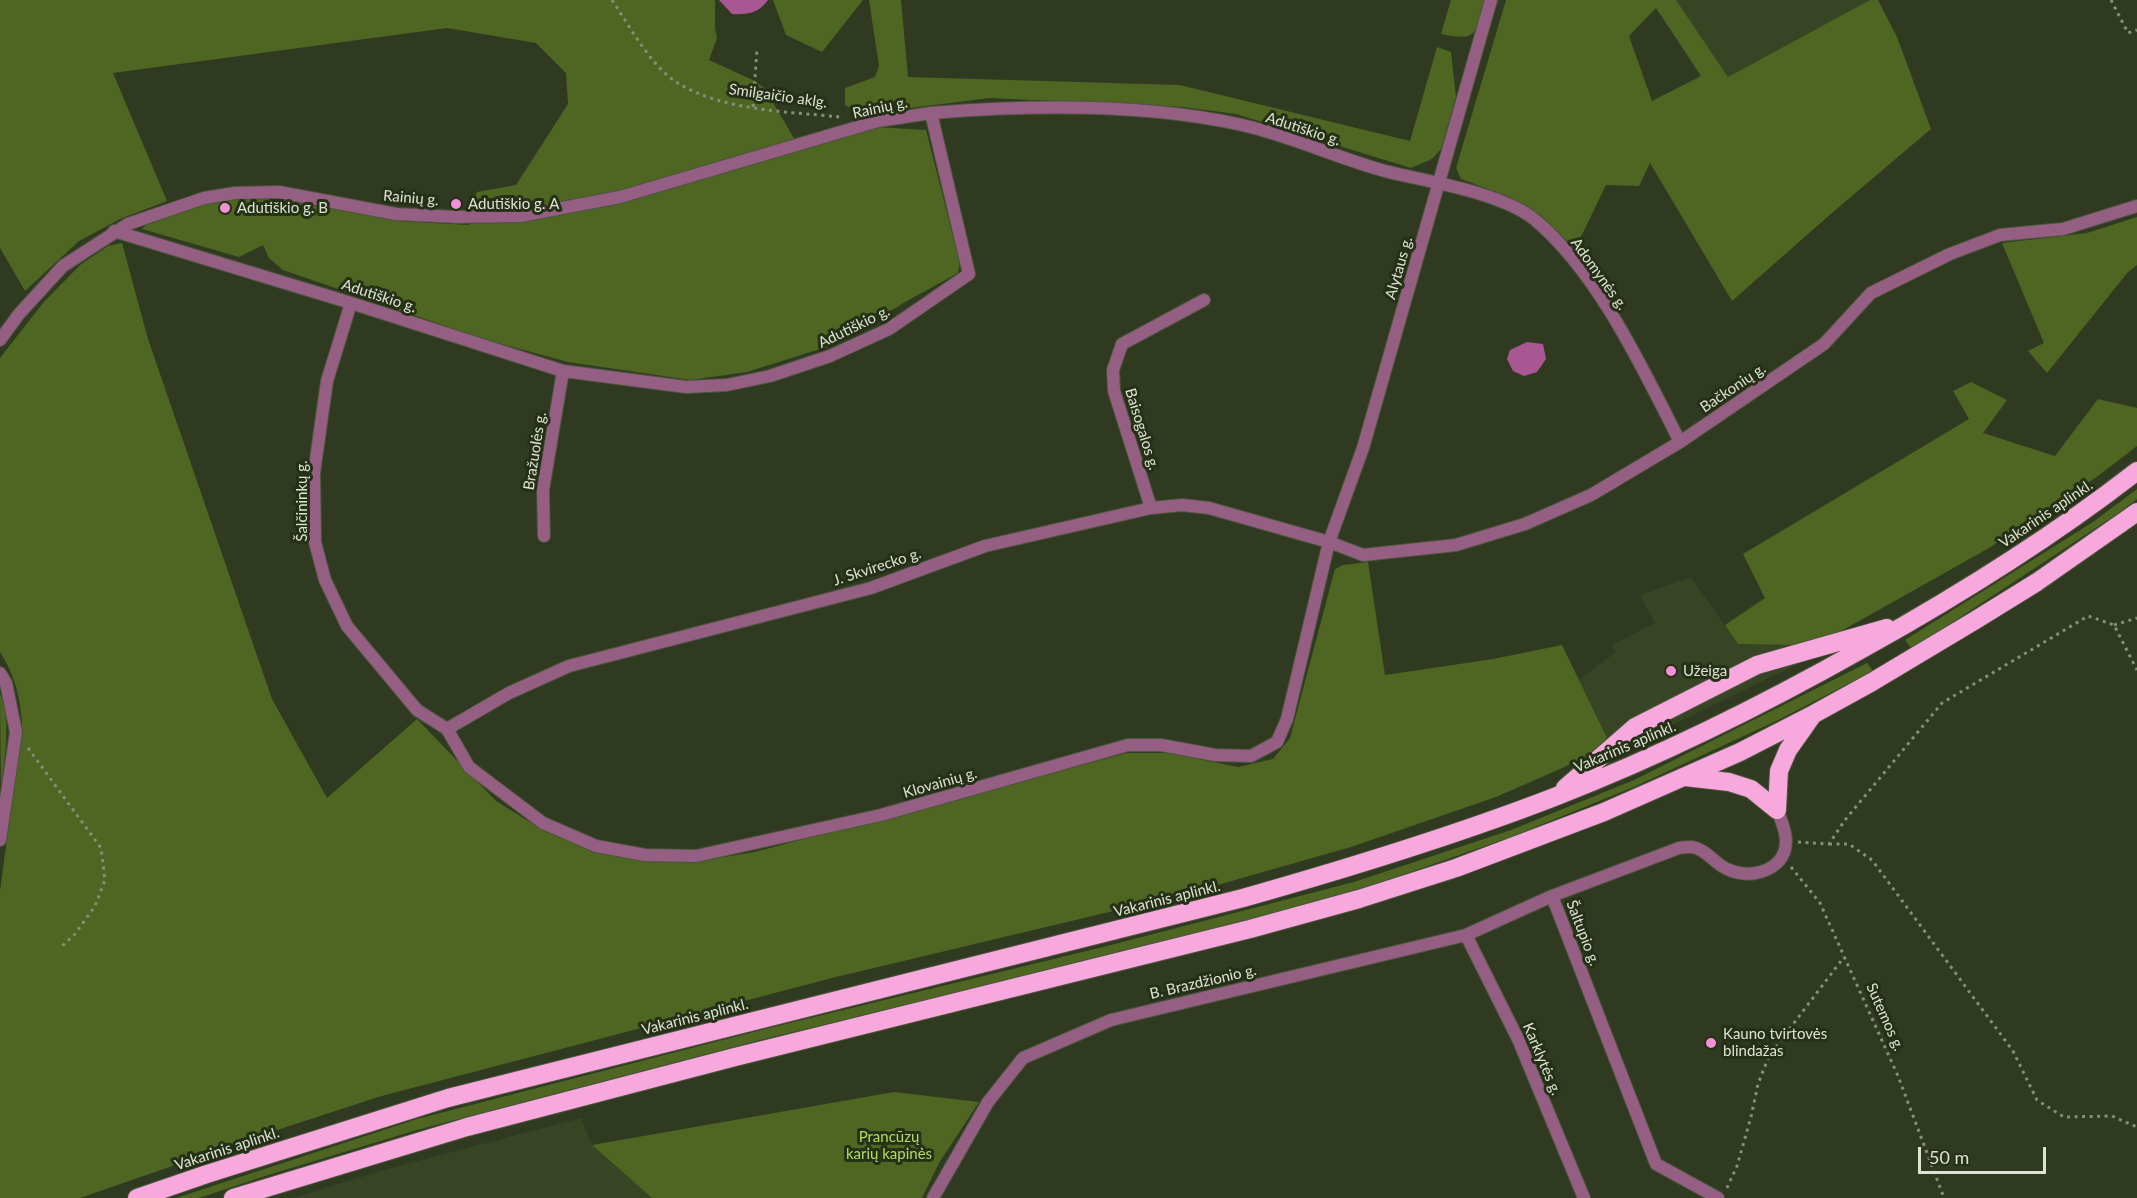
<!DOCTYPE html>
<meta charset="utf-8">
<style>
body{margin:0}
#map{position:relative;width:2137px;height:1198px;overflow:hidden;background:#303a20;font-family:Lato,sans-serif}
canvas{display:block}
.scale{position:absolute;left:1918px;top:1147px;width:128px;height:27px;box-sizing:border-box;border:3px solid #dce3d3;border-top:0;padding-left:8px;font-size:18px;line-height:21px;white-space:nowrap;color:#dce3d3;-webkit-text-stroke:4px #263016;paint-order:stroke}
</style>
<div id="map">
<canvas width="2137" height="1198"></canvas>
<div class="scale">50 m</div>
</div>
<script>
const g = document.querySelector('canvas').getContext('2d');
g.lineJoin = 'round';
function paint(path, color) { g.fillStyle = color; g.fill(path, 'evenodd'); }
function stroke(path, color, width, dash) { g.strokeStyle = color; g.lineWidth = width; g.lineCap = dash ? 'butt' : 'round'; g.setLineDash(dash || []); g.stroke(path); }
function label(font, color, halo, rows, align = 'center') {
  g.font = font + ' Lato,sans-serif'; g.lineWidth = 6; g.setLineDash([]); g.textBaseline = 'middle'; g.strokeStyle = halo; g.fillStyle = color; for (const [text, x, y, turn = 0] of rows) {
    g.save(); g.translate(x, y); g.rotate((+turn || 0) * Math.PI / 180); g.textAlign = isNaN(turn) ? turn : align; if (halo) g.strokeText(text, 0, 0); g.fillText(text, 0, 0); g.restore();
  }
}
paint(new Path2D(`
 M1676,0H1870L1728,77Z
 M1691,577L1738,644L1795,645L1802,662L1627,747L1607,738L1579,680L1616,652L1612,645L1655,623L1640,595Z
 M581,1118L592,1145L652,1198H293L384,1170Z`), '#384524');
paint(new Path2D(`
 M0,0H715V29L717,38L709,60L755,81L765,89L798,145L860,126L926,130L960,263L958,273L907,301L836,344L747,372L690,380L568,362L483,339L283,270L269,258L263,245L239,257L142,229L146,225L201,205L227,200L277,198L398,221L469,225L470,210L477,192L516,185L568,104L566,73L536,43L447,28L113,73L167,201L120,219L79,241L25,291L0,248Z
 M773,0H863L822,52L786,35Z
 M869,0H901L908,77L1180,85L1410,141L1437,47L1451,52L1456,97L1441,149L1432,159L1411,168L1236,114L1183,107L990,98L862,114L845,105V88L875,77L879,66Z
 M1451,0H1485C1475,33 1480,42 1441,34Z
 M1506,0H1676L1728,77L1870,0H1878L1897,37L1931,129L1833,212L1732,301L1650,163L1639,186L1606,185L1575,249L1539,214L1507,196L1461,179L1456,168ZM1656,8L1701,76L1652,101L1629,36Z
 M2137,217V265L2128,272L2047,373L2028,351L2044,343L2002,243L2087,233Z
 M122,243L148,339L272,699L327,798L417,719L496,801L541,829L600,852L640,859L693,862L755,852L1127,753H1168L1238,767L1273,759L1290,738L1335,569L1343,565L1368,562L1385,675L1493,659L1562,645L1607,738L1597,751L1560,769L1496,797L1351,847L1193,892L832,978L378,1097L253,1138L80,1198H0V891L22,726C21,699 15,675 0,652V358L43,303L80,265L108,246Z
 M1971,382L2007,400L1983,433L2055,456L2098,399L2137,408V446L2098,476L1989,548L1836,634L1795,645L1738,644L1725,625L1765,598L1743,554L1969,419L1953,391Z
 M2137,489V499L2117,514L1912,649L1905,640L2093,522Z
 M1867,663L1873,671L1776,721L1636,786L1511,837L1353,892L1102,958L768,1038L417,1130L265,1176L199,1198H176L417,1119L769,1028L1103,947L1354,882L1511,830L1634,780Z
 M0,694C12,720 4,761 1,789Z
 M894,1092L979,1102L939,1163L922,1198H652L592,1145Z`), '#4e6622');
paint(new Path2D(`
 M719,0H768C759,13 747,15 732,14Z
 M1527,342L1543,344L1546,359L1537,372L1524,376L1513,371L1507,359L1510,350Z`), '#a95792');
const street = new Path2D(`
 M114,231L351,303L563,371L686,387L727,385L770,376L830,356L889,329L969,274L931,113C1031,105 1144,103 1242,125C1291,136 1337,158 1385,171C1428,182 1500,192 1534,219C1598,272 1643,369 1680,442
 M351,303L327,381L314,473L315,542L325,580L347,626L417,710L447,729L469,767L543,823L596,846L645,855L696,856L881,815L1128,745H1161L1215,755L1251,756L1277,742L1287,719L1329,542L1363,448L1491,0
 M0,340L19,314L63,266L128,224L204,198L235,193L279,192L396,214L456,217L520,216L620,197L878,121L931,113
 M1151,508L1114,391L1113,370L1122,344L1204,300
 M544,536L543,490L563,371
 M0,673L6,683L16,732L0,840
 M447,729L509,693L569,666L871,588L985,546L1151,508L1182,505L1209,508L1329,542L1363,555L1456,545L1525,524L1591,495L1680,442L1824,344L1871,293L1950,254L2000,235L2063,229L2137,206
 M1466,935L1518,1039L1584,1198
 M933,1198L988,1102L1023,1058L1111,1020L1466,935L1552,896
 M1718,1198L1656,1164L1552,896L1679,848C1683,847 1689,847 1693,847C1707,850 1715,864 1727,869C1744,877 1766,875 1779,861C1792,846 1784,826 1777,810`);
const highway = new Path2D(`
 M1685,777L1729,782L1751,789L1777,810
 M1565,788L1635,727L1757,665L1887,628
 M1777,810L1779,771L1788,750L1812,716
 M137,1198L207,1174L448,1098L1243,898C1349,868 1454,836 1557,796C1663,755 1765,704 1864,648C1959,595 2051,538 2137,471
 M233,1198L467,1127L735,1057L1250,929L1359,899L1456,868L1604,812L1740,752L1814,714L1872,682L1974,621L2037,582L2137,512`);
stroke(street, '#4c553d', 14);
stroke(highway, '#4c553d', 20);
stroke(new Path2D(`
 M612,0C626,21 640,46 657,65C696,111 784,111 840,117
 M2111,0L2128,33L2137,30
 M753,107L757,49
 M2114,625L2137,618
 M28,748L101,848L105,880L95,906L75,934L59,949
 M1798,842L1829,844L1845,820L1942,703L2088,616L2114,625L2137,670
 M1829,844H1849L1872,860L2013,1051L2037,1100L2064,1117L2112,1116L2137,1127
 M1791,867L1820,903L1898,1076L1944,1198
 M1727,1188L1737,1166L1751,1117L1758,1084L1769,1056L1844,957`), '#868e79', 3, [3, 4.5]);
stroke(street, '#945f83', 12);
stroke(highway, '#f7a9de', 18);
for (const [x, y, r, color] of [
 [456,204,6,"#f391d6"],
 [225,208,6,"#f391d6"],
 [1671,671,6,"#f391d6"],
 [1711,1043,6,"#f391d6"]
]) { const dot = new Path2D(); dot.arc(x, y, r, 0, 2 * Math.PI); g.fillStyle = color; g.fill(dot); stroke(dot, '#263016', 2); }
label('15px', '#dce3d3', '#263016', [
 ["Smilgaičio aklg.",778,96,8],
 ["Rainių g.",880,108,-12],
 ["Adutiškio g.",1303,129,18],
 ["Rainių g.",411,198,5],
 ["Alytaus g.",1399,268,-74],
 ["Adomynės g.",1599,274,54],
 ["Adutiškio g.",379,296,18],
 ["Adutiškio g.",854,327,-26],
 ["Bačkonių g.",1733,388,-34],
 ["Baisogalos g.",1142,429,73],
 ["Bražuolės g.",535,451,-81],
 ["Šalčininkų g.",302,501,-90],
 ["Vakarinis aplinkl.",2046,514,-34],
 ["J. Skvirecko g.",877,567,-18],
 ["Vakarinis aplinkl.",1625,747,-23],
 ["Klovainių g.",940,783,-16],
 ["Vakarinis aplinkl.",1167,899,-14],
 ["Šaltupio g.",1583,933,69],
 ["B. Brazdžionio g.",1203,982,-13],
 ["Vakarinis aplinkl.",695,1017,-14],
 ["Sutemos g.",1885,1017,66],
 ["Karklytės g.",1542,1059,67],
 ["Vakarinis aplinkl.",227,1149,-18]
]);
label('15px', '#dce3d3', '#263016', [
 ["Adutiškio g. A",468,204],
 ["Adutiškio g. B",237,208],
 ["Užeiga",1683,671],
 ["Kauno tvirtovės",1723,1034],
 ["blindažas",1723,1051]
], 'left');
label('15px', '#b0dd62', '#263016', [
 ["Prancūzų",889,1137],
 ["karių kapinės",889,1154]
]);
</script>
